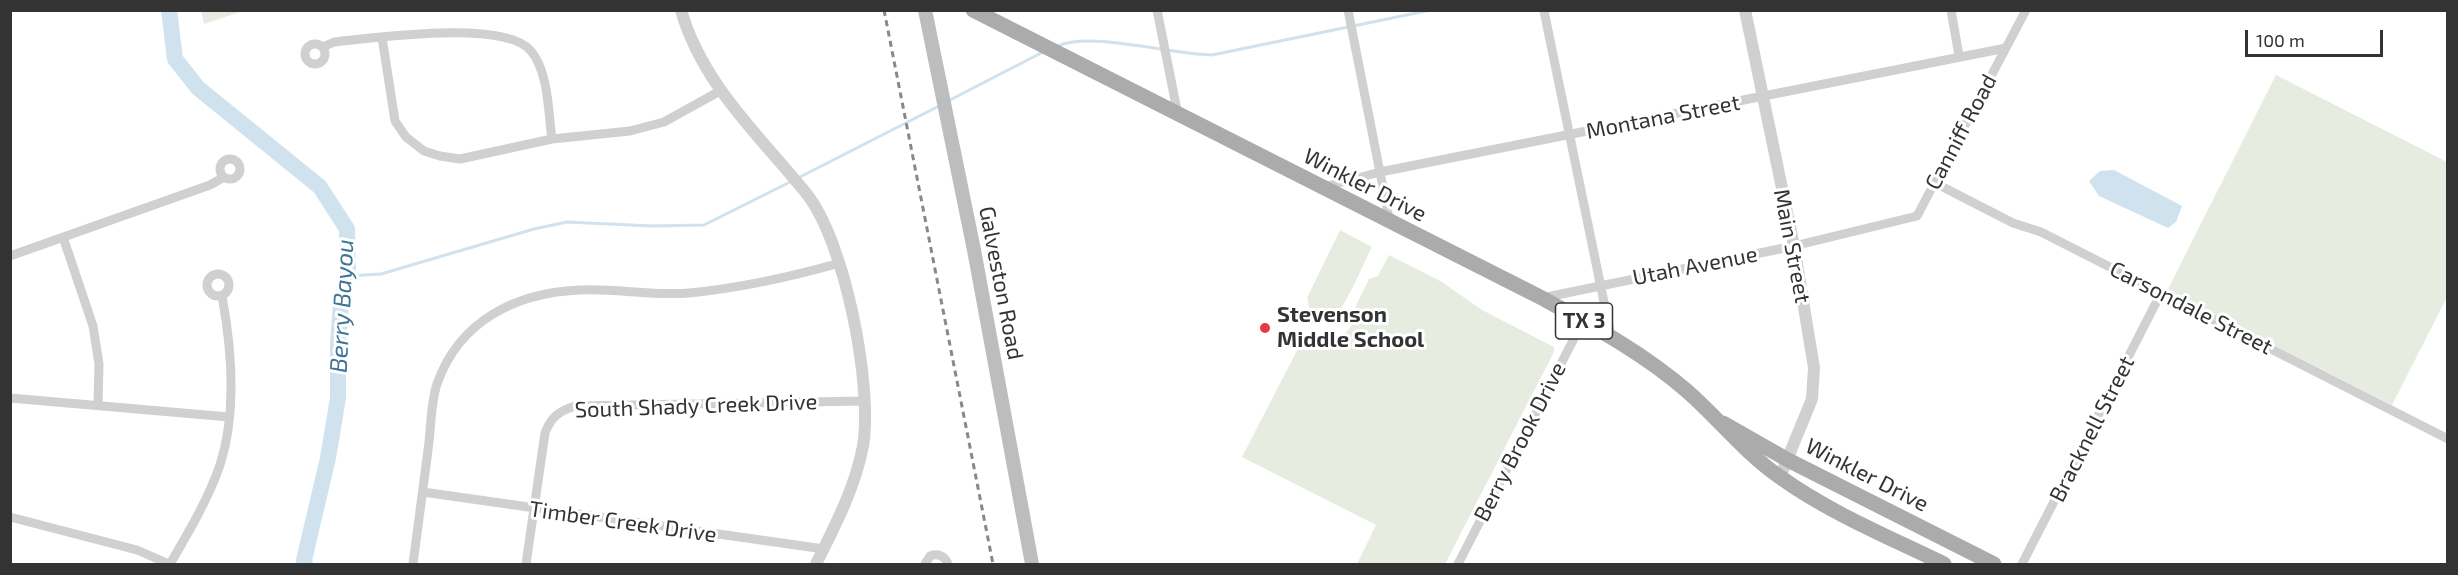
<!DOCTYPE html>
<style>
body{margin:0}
#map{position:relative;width:2458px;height:575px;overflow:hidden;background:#fff;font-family:"Exo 2",sans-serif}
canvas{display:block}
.frame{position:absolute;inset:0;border:12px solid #333;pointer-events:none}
.scale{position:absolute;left:2245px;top:30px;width:138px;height:27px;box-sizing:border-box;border:3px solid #333;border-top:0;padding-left:8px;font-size:18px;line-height:21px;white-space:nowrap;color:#333;-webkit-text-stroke:4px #fff;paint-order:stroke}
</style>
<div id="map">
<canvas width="2458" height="575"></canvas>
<div class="frame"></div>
<div class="scale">100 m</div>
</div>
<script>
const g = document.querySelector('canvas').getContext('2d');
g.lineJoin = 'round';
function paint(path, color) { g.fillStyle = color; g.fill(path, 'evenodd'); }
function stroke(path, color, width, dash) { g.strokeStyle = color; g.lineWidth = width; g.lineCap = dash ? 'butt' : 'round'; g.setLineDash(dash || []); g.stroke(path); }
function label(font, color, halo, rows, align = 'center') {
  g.font = font + ' "Exo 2",sans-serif'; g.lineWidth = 6; g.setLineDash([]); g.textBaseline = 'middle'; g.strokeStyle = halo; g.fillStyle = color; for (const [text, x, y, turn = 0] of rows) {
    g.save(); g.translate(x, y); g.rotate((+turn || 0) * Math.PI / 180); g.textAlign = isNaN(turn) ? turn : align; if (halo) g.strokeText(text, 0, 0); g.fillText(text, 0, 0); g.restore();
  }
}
paint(new Path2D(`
 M201,11V10L243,11L204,24Z
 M2276,75L2447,162V297L2392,405L2167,291Z
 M1340,230L1372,247C1365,260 1346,306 1336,314C1327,321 1317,317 1310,310L1307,298Z
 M1389,255L1442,282L1482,310L1554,347V352L1445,564H1357L1376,525L1242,457L1303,339C1327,348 1343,341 1356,319L1353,312L1369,279L1378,276Z`), '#e6ecdf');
paint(new Path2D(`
 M2114,170L2182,206L2176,222L2168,228L2099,196L2089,181L2100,171Z`), '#cfe2ee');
stroke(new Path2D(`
 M1058,46C1090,31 1174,55 1212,55L1431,10
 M948,101L1043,52
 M798,178L939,106
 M348,276L381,274L534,229L567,222L652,226L704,225L792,181`), '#cfe2ee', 3);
stroke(new Path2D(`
 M169,10L175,59L198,88L320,187L347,229L348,276L341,303L338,344V398L328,458L304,560L305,564`), '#cfe2ee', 16);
stroke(new Path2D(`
 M1157,10L1178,115
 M1348,10L1390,223
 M1951,10L1959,56
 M1544,11L1611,336
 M382,37L395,121L406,137L424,151L440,156L460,159L552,139L630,131L664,122L720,91
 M305 54a10 10 0 1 1 20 0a10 10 0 1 1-20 0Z
 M323,47L334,42C374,38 505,19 531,51C549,73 548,112 552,139
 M220 169a10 10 0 1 1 20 0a10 10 0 1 1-20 0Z
 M1933,182L2013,223L2041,232L2448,439
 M1324,187L1380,172L2006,48
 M63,237L93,326L99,364L98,405
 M10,256L210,185L224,177
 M207 285a11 11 0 1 1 22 0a11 11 0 1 1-22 0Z
 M1542,298L1794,246L1917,216L2026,10
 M10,398L229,417
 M423,492L824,549
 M10,517L137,550L169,564
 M170,564C188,533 208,500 220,465C237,412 232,350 222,296
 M413,564C418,524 424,483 429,442C431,424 431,402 437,384C459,321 515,293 579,290C615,288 652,296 689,293C741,288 790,277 840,263
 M526,564L545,433C551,417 559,411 575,406L865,401
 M925,564L930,556C938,553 945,556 948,564
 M1458,564L1583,321
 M2022,564L2161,293`), '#d0d0d0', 9);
stroke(new Path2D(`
 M681,10C702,84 759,135 806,193C845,241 873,386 863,446C855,488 835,526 816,564
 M1745,10L1794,246L1814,368L1812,399L1780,477`), '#d0d0d0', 12);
stroke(new Path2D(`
 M925,10L974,250L1032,564`), '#bdbdbd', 14);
stroke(new Path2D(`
 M973,10L1542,298C1593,326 1643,353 1687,391C1719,419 1744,452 1780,477C1830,513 1889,537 1944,564
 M1723,423L1788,460L1994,564`), '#ababab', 15);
stroke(new Path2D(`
 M884,10L993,564`), '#888', 3, [6, 4.5]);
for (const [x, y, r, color] of [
 [1265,328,6,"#e63946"]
]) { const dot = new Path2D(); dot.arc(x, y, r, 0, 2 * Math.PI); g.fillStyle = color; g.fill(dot); stroke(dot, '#fff', 2); }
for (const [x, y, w] of [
 [1584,321,57]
]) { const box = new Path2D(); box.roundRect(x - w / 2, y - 18, w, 36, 4.5); g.fillStyle = '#fff'; g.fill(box); stroke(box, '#333', 1.5); }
label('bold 21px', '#333', null, [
 ["TX 3",1584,321]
]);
label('22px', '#333', '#fff', [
 ["Montana Street",1663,117,-11],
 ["Canniff Road",1961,132,-62],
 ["Winkler Drive",1365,185,27],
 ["Main Street",1792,246,79],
 ["Utah Avenue",1695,266,-11],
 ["Galveston Road",1001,283,79],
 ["Carsondale Street",2191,308,27],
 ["South Shady Creek Drive",696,406,-2],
 ["Bracknell Street",2092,429,-63],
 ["Berry Brook Drive",1520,442,-63],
 ["Winkler Drive",1867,475,27],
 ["Timber Creek Drive",623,522,8]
]);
label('bold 22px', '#333', '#fff', [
 ["Stevenson",1277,315],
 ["Middle School",1277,340]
], 'left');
label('italic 24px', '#3f7597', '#fff', [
 ["Berry Bayou",342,306,-87]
]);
</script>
